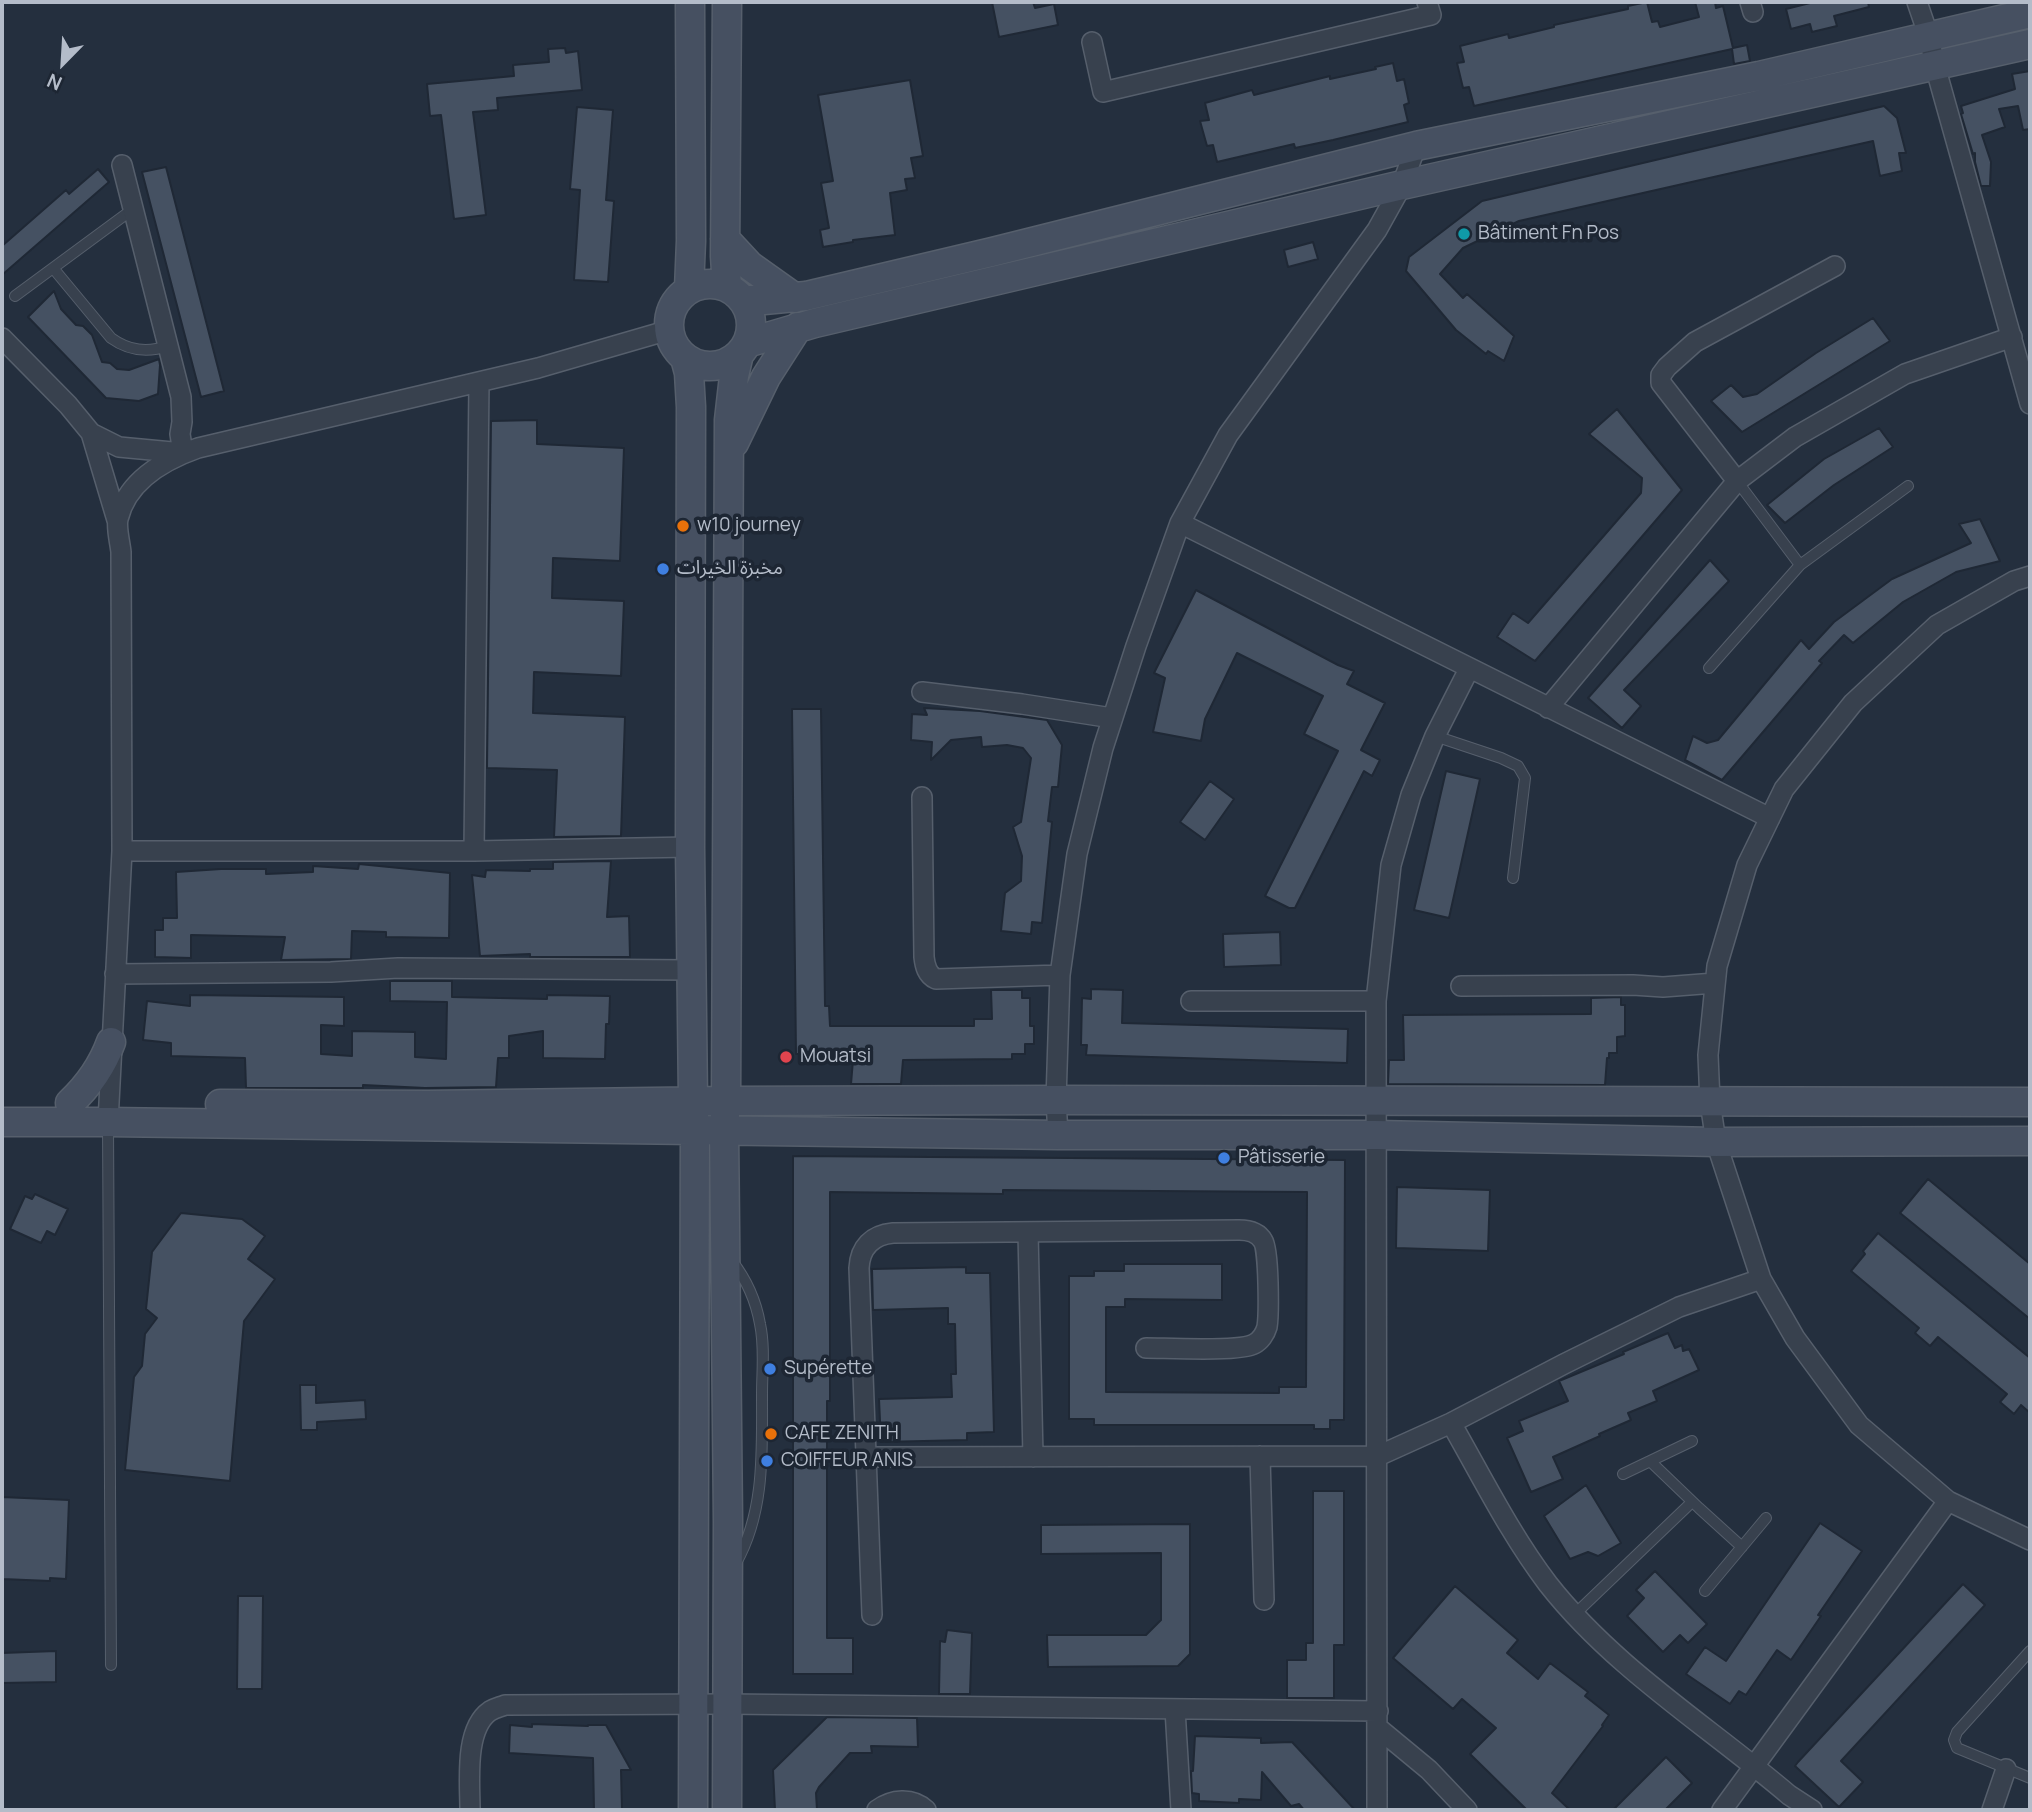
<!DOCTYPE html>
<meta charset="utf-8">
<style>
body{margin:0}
#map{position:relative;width:2032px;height:1812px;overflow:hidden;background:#242f3e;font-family:Manrope,sans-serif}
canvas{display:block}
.frame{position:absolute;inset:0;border:4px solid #b4bcc9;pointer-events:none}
.north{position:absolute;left:28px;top:28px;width:70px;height:70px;-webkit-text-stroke:5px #1d2633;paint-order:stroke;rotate:204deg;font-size:19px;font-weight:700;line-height:28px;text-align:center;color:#b4bcc9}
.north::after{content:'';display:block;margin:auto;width:24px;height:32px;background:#b4bcc9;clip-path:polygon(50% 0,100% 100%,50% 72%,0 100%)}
</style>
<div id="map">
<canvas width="2032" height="1812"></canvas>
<div class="frame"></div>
<div class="north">N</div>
</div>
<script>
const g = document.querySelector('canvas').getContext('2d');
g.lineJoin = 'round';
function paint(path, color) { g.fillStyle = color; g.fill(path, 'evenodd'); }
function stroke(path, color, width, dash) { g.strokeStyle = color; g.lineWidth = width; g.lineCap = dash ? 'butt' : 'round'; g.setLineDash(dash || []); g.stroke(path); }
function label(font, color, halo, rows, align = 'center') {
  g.font = font + ' Manrope,"Noto Sans Arabic",sans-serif'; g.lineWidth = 7; g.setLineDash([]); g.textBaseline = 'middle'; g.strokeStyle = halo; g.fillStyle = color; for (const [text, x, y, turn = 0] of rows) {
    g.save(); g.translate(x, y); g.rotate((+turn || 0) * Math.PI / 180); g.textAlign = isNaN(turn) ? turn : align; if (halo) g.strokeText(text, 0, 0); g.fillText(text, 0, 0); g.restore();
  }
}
const building = new Path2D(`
 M992,2H1033L1035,8L1054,4L1058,25L999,37Z
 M1647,2L1652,22L1658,21L1660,27L1699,17L1695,2H1715L1716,8L1723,6L1733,48L1747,45L1750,61L1734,64L1732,49L1474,106L1469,87L1463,88L1457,63L1464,62L1460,46L1508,34L1509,38L1554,27V25L1628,9V6Z
 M1814,2H1868L1869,7L1834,16L1837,26L1812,32L1810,24L1791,29L1786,9Z
 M565,48L566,53L578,51L582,90L497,98L498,110L473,112L486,215L454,219L441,115L430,116L427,84L514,76L513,65L549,62L548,49Z
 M1393,63L1397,81L1404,79L1409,103L1404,105L1408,122L1333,140L1295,148L1294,144L1217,162L1213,145L1207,146L1200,121L1209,120L1205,103L1252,90L1254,95L1330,76V79L1376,69L1375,67Z
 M2030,71V129L2023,130L2018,106L1999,109L2005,127L1982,135L1991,162L1990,186H1981L1975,162V153L1973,154L1961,114L1963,113L1961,106L2015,89L2012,74Z
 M910,80L923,156L911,158L915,178L905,179L907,190L890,193L895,235L853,240V242L823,247L820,230L829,228L821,183L833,181L818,95Z
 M1884,106L1897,118L1906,153H1899L1902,171L1880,176L1873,141L1519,221L1463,248L1440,274L1463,298L1467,294L1514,336L1504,361L1488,351L1486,354L1456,330L1406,271L1409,257L1482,201Z
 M577,107L613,110L606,200L614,201L608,282L574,280L580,190L570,189Z
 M166,167L224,391L201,397L142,172Z
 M98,169L109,182L2,275V246L66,190L69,194Z
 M1313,242L1318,259L1288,267L1284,250Z
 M54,291L61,309L76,325L83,326L92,335L102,362L110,363L117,369L129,370L159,359L160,365L158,394L139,401L106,398L28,317Z
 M1873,318L1890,341L1742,432L1711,401L1731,385L1743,397L1757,394L1816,353Z
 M1617,409L1682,490L1535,661L1497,637L1513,613L1528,623L1641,493L1642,478L1589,434Z
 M537,420V444L624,448L620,561L553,558L552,598L624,601L621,676L534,672L533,713L625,717L621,836L554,837L557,770L487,768L491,421Z
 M1879,428L1893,447L1834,485L1785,523L1767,505L1824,459Z
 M1980,519L2000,561L1956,572L1903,602L1853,643L1844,635L1819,661L1822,663L1722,780L1685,760L1693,736L1707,743L1718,740L1801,640L1809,649L1834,622L1892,579L1971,543L1959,524Z
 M1710,560L1729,581L1624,690L1641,706L1622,728L1588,698Z
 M1196,590L1338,665L1354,671L1347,684L1385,703L1361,750L1380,760L1372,776L1364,771L1295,908H1289L1265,896L1338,751L1304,734L1323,696L1237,653L1205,719L1201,741L1153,732L1165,678L1154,673Z
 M924,708L980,711L1047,720L1062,745L1058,787H1052L1048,821L1052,822L1042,923L1032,922L1031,934L1001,931L1005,893L1021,881L1022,856L1013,827L1021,822L1031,758L1023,748L1007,745L982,747L981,737L951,740L931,760L932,742L911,740L912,714L927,715Z
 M792,709H821L825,1006H829L830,1026H974V1019H992L991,990H1022V998H1030V1026H1034V1044H1025V1054H1012V1059L903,1060L901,1084H851L853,1060H819V1054H796Z
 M1446,771L1480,779L1449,918L1414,910Z
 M1210,781L1234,799L1205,840L1180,822Z
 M611,861L607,917L629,916L630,957H530V954L480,956L472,875L485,877L486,870L530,871V869H553V862Z
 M359,864L450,873L449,938L386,937V932L352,931L351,959L281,960L285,937L191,935V958L155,957V930H163V918H177L176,872L221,869H266V874L313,872V866L358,869Z
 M1280,932L1281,965L1224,967L1223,934Z
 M390,981H452V997L547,999V995L610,996L609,1024H606L605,1059L543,1058V1031L509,1036V1058H498L496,1087L425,1088L363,1085V1088H246L245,1058L171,1056V1043L143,1040L147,1001L190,1006V995L344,997V1026L321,1025V1054L352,1056V1031L415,1032V1057L446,1059L447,1002L390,1001Z
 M1091,989L1123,990L1122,1023L1348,1029L1347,1063L1086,1055L1087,1045H1081L1082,998L1091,999Z
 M1621,997V1005H1625V1036L1617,1037V1053H1609V1058H1607L1605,1085L1388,1084L1389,1060H1404L1403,1015L1591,1014V998Z
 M793,1156L1345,1160L1344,1420H1330V1429H1314V1425H1094V1419H1069V1276H1094V1271H1124V1264H1222V1300L1125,1299V1307H1106V1392L1279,1393V1387H1306L1307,1192L1003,1190V1194L830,1192V1401H827V1638H853V1674H793Z
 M1928,1179L2030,1264V1319L1900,1213Z
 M1397,1187L1490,1190L1488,1251L1396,1248Z
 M35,1194L68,1209L55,1235L47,1231L41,1243L10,1229L25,1196L32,1199Z
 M181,1213L242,1219L265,1236L248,1259L275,1279L244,1321L230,1481L125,1470L134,1377L142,1366L145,1334L157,1318L146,1309L152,1252Z
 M1878,1233L2030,1358V1413L2021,1405L2014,1414L2000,1402L2007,1394L1938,1337L1930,1346L1915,1333L1919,1328L1851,1271L1865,1254L1863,1251Z
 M966,1267V1273H990L994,1432L967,1433V1440L881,1442L879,1399L952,1397L951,1374H956L955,1324H948V1308L873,1310L872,1269Z
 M1668,1333L1675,1348L1682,1345L1683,1351L1689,1349L1699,1370L1653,1391L1657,1401L1628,1413L1631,1420L1599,1434L1600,1436L1553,1457L1563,1479L1531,1492L1507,1438L1523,1431L1519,1421L1568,1401L1559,1381L1624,1354L1623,1352Z
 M300,1385H316V1403L365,1400L366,1419L317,1422V1430H301Z
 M1586,1485L1621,1543L1598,1556L1588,1552L1570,1559L1544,1516Z
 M1313,1491H1344V1645H1334V1698H1287V1660H1306V1643H1313Z
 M2,1497L69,1500L66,1579L50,1578V1581L2,1579Z
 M1820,1523L1862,1551L1818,1615L1821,1616L1791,1660L1777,1650L1746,1695L1739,1691L1730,1704L1686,1674L1705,1647L1726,1661Z
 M1190,1524V1654L1178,1666L1048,1667L1047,1635H1146L1161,1620V1553L1041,1554V1525Z
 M1655,1571L1707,1624L1688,1643L1680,1635L1663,1652L1627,1616L1644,1598L1636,1590Z
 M1963,1584L1985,1605L1841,1761L1863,1782L1839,1807L1795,1766L1798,1762Z
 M1455,1586L1518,1640L1507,1653L1538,1679L1550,1663L1588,1692L1585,1696L1609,1715L1602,1725L1603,1726L1552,1793L1570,1810H1527L1470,1754L1496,1728L1462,1699L1453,1709L1393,1658Z
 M238,1596H263L262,1689H237Z
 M947,1630L972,1633L970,1694H939L940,1641L945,1642Z
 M56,1651V1682L2,1683V1653Z
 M827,1717L917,1718L918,1747L871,1746L872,1753H850L819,1787L816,1793L817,1810H775L773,1770Z
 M532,1724L588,1726V1725H606L631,1770H621L622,1810H594L593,1758L509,1753L510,1725L532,1727Z
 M1195,1736L1261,1738V1743L1292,1742L1355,1810H1304L1299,1804L1291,1806L1262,1772L1261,1800L1239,1799V1803L1199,1801V1794L1192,1793L1191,1771H1193Z
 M1666,1757L1692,1783L1665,1810H1613Z`);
paint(building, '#455162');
stroke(building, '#1f2835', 2);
const service = new Path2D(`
 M53,268L111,338C129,351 147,353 168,346
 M15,296L133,209
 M1737,481L1800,565
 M1709,668L1800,565L1908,486
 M1435,736L1501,758L1518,766L1525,778L1513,878
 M108,1126L111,1665
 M732,1261C746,1279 756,1301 760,1324C765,1347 762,1371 762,1394C762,1451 765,1512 736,1563
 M1650,1461L1699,1508L1742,1547
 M1623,1474L1692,1441
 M1705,1591L1766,1518
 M1575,1614L1692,1502
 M2030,1651L1957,1732L1954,1740L1957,1748L2030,1778`);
const minor = new Path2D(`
 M1750,2L1753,12
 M1917,2L1929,37L1935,66L2030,404
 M1092,42L1103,92L1431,15L1427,2
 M2,338L68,405L91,433L117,520
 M91,433L119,447L183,453L180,434L182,422L181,397L122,165
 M1737,481L1661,383V375L1667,367L1695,342L1835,266
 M1180,523L1770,818
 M2030,576L2014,581L1937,625L1853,703L1784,789L1747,865L1717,966L1708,1055L1710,1102L1716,1142L1761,1279L1795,1338L1859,1425L1948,1501L2030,1540
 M922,692L1022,704L1112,718
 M1548,708L1737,481L1795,437L1905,374L2012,337
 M922,797L924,957C925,966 927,975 936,979L1060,975
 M122,851H474L690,847
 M474,851L479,382
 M115,974L331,972L398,968L691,970
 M1461,986L1633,985L1663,987L1715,983
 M1191,1001H1376
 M108,1122L122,851L121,552C120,542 116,528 118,519C127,481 164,460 198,448L538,368L669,330
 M1058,1135L1056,1100L1060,975L1077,854L1103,748L1136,646L1180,523L1228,435L1377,230L1402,185L1416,146
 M1028,1232L1033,1457
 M1451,1423C1482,1477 1510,1534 1548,1584C1614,1668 1708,1726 1789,1795L1812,1810
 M1260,1456L1264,1600
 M865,1457L1378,1456L1451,1423L1564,1364L1679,1307L1761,1279
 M872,1615L859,1268C860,1247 872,1235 893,1233L1239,1230C1249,1230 1258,1232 1263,1241C1269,1250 1269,1315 1267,1327C1265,1334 1260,1341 1254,1344C1240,1352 1166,1348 1146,1348
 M1175,1709L1181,1810
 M1377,1727L1429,1770L1467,1810
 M470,1810C470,1782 464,1729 490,1711C495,1708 500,1707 505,1705L727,1704L1378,1711
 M877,1810C892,1799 912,1797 926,1810
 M1377,1810L1376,1001L1391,865L1411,795L1435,736L1469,669
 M1722,1810L1948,1501
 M1992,1810L2006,1769`);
const secondary = new Path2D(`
 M727,2L725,256L727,287
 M725,239L750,266L795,298
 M669 325a41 41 0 1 1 82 0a41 41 0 1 1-82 0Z
 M689,289L691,241L690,2
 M743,300H764L806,296L992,252L1416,146L1759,76L2030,13
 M747,343L815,323L1402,185L2030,44
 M685,358L689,373L691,407L690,847L693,1101L695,1130L693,1810
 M734,443L766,377L798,327
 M70,1103C89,1085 102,1067 111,1042
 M220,1104L428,1105L726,1101L1056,1100L2030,1102
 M2,1122H108L1058,1135H1376L1716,1142L2030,1141
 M727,1810L728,1522L724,1129L726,1101L729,420L734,376L739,354`);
stroke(service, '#565f6c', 12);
stroke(minor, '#565f6c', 22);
stroke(secondary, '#565f6c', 31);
stroke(service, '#38414e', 10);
stroke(minor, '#38414e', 19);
stroke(secondary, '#465061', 28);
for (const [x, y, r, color] of [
 [1464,234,7,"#0f9aa8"],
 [683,526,7,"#e8710a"],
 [663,569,7,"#3f7fe0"],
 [786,1057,7,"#e0444e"],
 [1224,1158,7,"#3f7fe0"],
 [770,1369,7,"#3f7fe0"],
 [771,1434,7,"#e8710a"],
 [767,1461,7,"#3f7fe0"]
]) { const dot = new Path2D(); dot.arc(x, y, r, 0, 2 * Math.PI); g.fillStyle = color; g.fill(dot); stroke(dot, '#1d2633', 2.5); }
label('19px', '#b4bcc9', '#1d2633', [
 ["Bâtiment Fn Pos",1478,234],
 ["w10 journey",697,526],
 ["مخبزة الخيرات",677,569],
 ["Mouatsi",800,1057],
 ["Pâtisserie",1238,1158],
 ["Supérette",784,1369],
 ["CAFE ZENITH",785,1434],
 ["COIFFEUR ANIS",781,1461]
], 'left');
</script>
